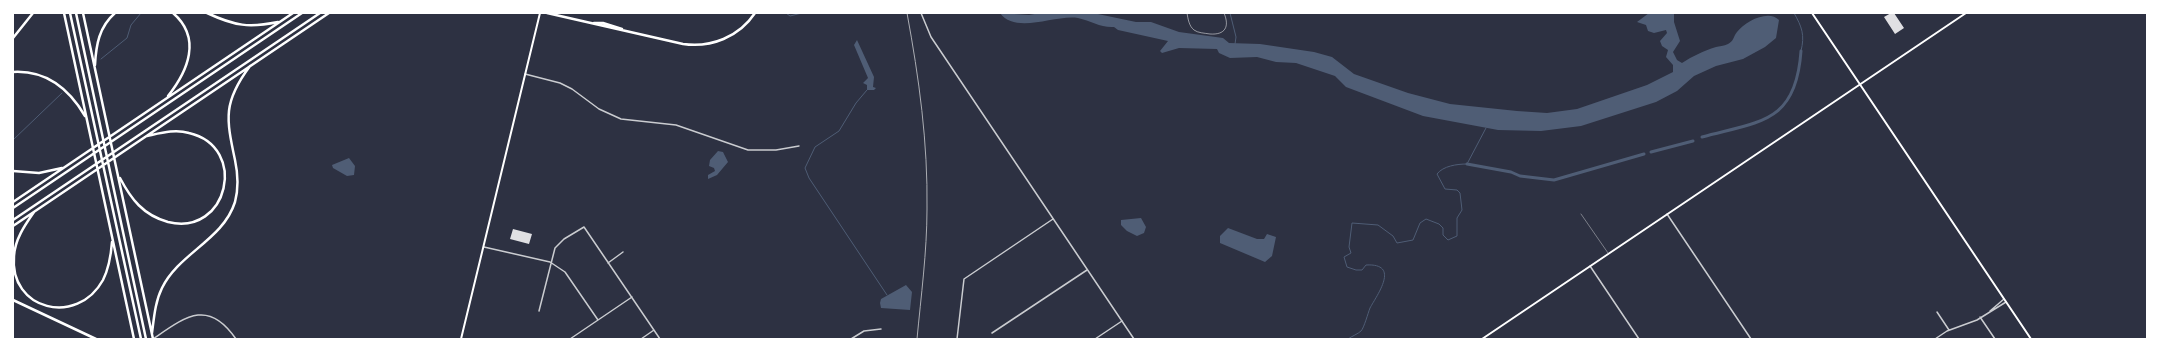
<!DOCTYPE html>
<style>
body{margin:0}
#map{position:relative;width:2160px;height:352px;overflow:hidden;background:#2d3142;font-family:Lato,sans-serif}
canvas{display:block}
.frame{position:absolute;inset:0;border:14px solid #fff;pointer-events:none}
</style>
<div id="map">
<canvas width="2160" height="352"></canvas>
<div class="frame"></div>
</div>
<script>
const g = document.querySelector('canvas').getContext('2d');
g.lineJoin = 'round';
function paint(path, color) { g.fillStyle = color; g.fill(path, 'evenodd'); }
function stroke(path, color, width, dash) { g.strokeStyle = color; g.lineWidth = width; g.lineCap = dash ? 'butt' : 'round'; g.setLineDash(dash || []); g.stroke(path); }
paint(new Path2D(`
 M1000,13L1029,15L1040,13H1093L1136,22H1151L1179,32L1223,38L1229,43L1260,44L1314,52L1332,57L1354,74L1408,93L1450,104L1517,111L1547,113L1577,109L1647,85L1673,72V65L1666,57L1668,50L1662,46L1660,41L1667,33L1666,30L1654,33L1648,31L1646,25L1637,22L1649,13H1674V22L1680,41L1673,52L1677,60L1682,63C1693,56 1703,51 1716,47C1719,46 1724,46 1728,44C1734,41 1733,37 1737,32C1745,21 1769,9 1779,20L1776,38L1765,47L1743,59L1716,66L1694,76L1677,91L1656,102L1581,126L1541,131L1498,130L1423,116L1346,87L1335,76L1296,63L1276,62L1257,57L1230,58L1219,53L1217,49L1179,48L1162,53L1160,51L1168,41L1118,30L1114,27C1101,28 1091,21 1078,18C1056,14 1016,35 1000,13Z
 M857,40L874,77L873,87L876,88L874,90H867V85L863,83L868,78L854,45Z
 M718,151L723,152L728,162L717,175L708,179V175L715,171L714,168L709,166L710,160Z
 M349,158L355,166L354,175L347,176L333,168L332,165Z
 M1141,218L1146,227L1144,233L1137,236L1127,231L1121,225V220Z
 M1228,228L1257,239H1264L1267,234L1276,237L1272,256L1265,262L1220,243V236Z
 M906,285L912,292L910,310L881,308L880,303L881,299Z`), '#4f5d75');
stroke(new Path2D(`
 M786,13L790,16L802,13
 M1230,13L1236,37L1235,44
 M1794,13C1802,27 1805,35 1801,51
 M101,59L127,38L131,25L141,13
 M867,90L856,103L839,131L815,147L805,168L809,178L887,295
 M13,140L62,93
 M1348,339C1352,336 1358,334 1361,331C1364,328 1368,313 1370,308C1377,295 1401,263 1366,265L1362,270H1356L1347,267L1344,257L1351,253L1349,247L1352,223L1378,225L1393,236L1397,243L1413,240L1420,223L1426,219L1439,224L1443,228V235L1448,240L1457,236V218L1462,210L1460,193L1457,190L1445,189L1437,174C1443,166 1457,164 1467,164L1486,128`), '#4f5d75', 1);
stroke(new Path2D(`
 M1702,137C1761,121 1796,123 1801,51
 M1651,152L1693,141
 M1467,164L1511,172L1520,176L1554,180L1644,154`), '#4f5d75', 3);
paint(new Path2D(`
 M1891,13H1894L1904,28L1895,34L1884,17Z
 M513,229L532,234L529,244L510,239Z`), '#e0e0e3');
stroke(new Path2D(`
 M1187,13C1188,19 1189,26 1194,30C1198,33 1204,33 1210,34C1225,35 1230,27 1224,13`), '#fff', 0.5);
stroke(new Path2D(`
 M1581,214L1608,253`), '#caccd0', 0.5);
stroke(new Path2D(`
 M525,74L560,83L572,89L599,109L621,119L676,125L748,150H776L799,146
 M1667,214L1751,339
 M484,247L550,262L565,272L598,320
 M608,263L623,252
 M1590,266L1639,339
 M539,311L555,248L564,239L584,227L660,339
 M1990,311L2004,299
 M1937,312L1949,330
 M1980,317L1995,339
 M992,333L1087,270
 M570,339L632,297
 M641,339L654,330
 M851,339L864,331L881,329
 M957,339L964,279L1053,219
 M1095,339L1122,321
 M1935,339L1947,331L1977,320L2006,302`), '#caccd0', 1.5);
stroke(new Path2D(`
 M921,13L931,37L1134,339
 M153,339C185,317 208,298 236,339`), '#caccd0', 1.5);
stroke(new Path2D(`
 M1812,13L2031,339
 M1482,339L1966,13`), '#fff', 2);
stroke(new Path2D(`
 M461,339L540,13`), '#fff', 2);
stroke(new Path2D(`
 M64,13L134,339
 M70,13L141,339
 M76,13L146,339
 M83,13L153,339
 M207,13C235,26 249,28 278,22
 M547,13L683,44C711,48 739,37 755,13
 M594,23H603L622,29
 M13,38L33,13
 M95,65C96,45 99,27 115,13
 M13,72C47,70 69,89 85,116
 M168,96C188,71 202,38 173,13
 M13,171L39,173L62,168
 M120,178C131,199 143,215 168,222C228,237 249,147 189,133C175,129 161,133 147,136
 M13,202L293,13
 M13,208L302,13
 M34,212C25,225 15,239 14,256C9,310 77,327 103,280C109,268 111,255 112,242
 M13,220L320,13
 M13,226L329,13
 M13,300L96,339
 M152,333C154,318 155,302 162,288C179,253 223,240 235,202C239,187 238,174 235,160C226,118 223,102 250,66`), '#fff', 2.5);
stroke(new Path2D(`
 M907,13C919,78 928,143 927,209C927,252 921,296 917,339`), '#abadb3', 1);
</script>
